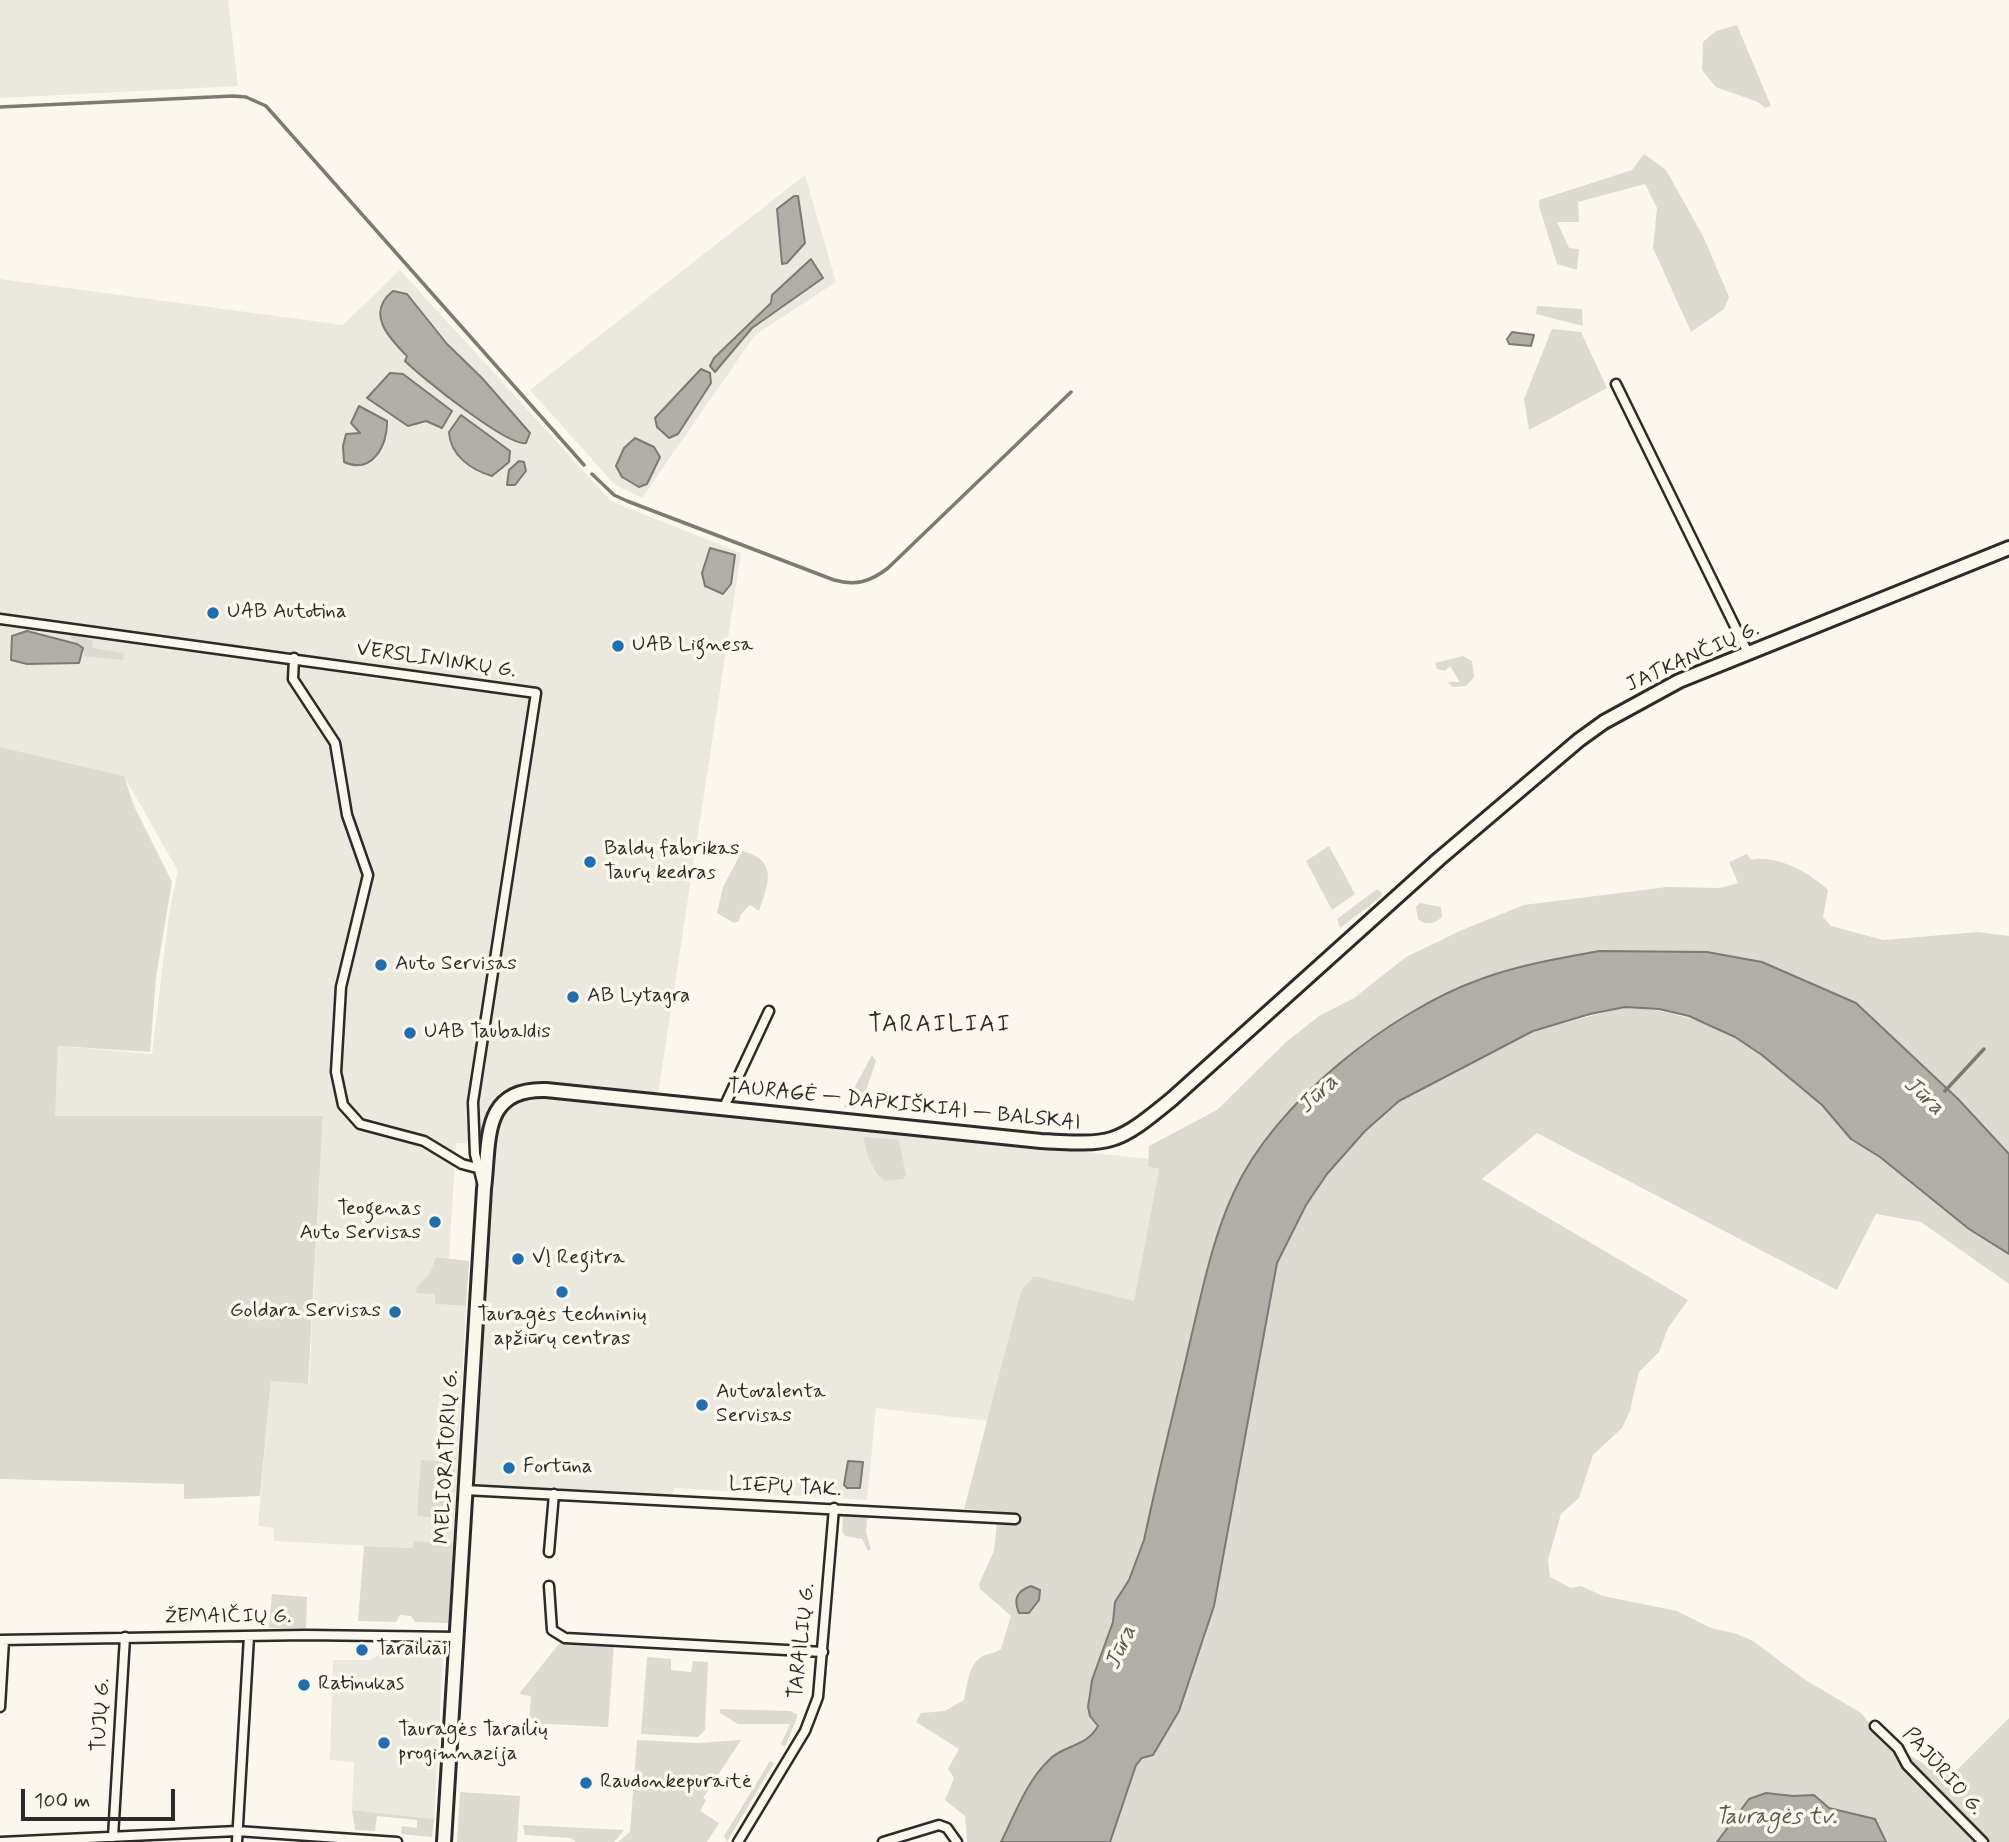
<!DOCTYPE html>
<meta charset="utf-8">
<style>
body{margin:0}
#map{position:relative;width:2009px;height:1842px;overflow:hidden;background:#fbf7ec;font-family:Mynerve,sans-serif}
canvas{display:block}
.scale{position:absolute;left:21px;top:1789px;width:154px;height:32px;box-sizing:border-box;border:4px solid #2b2b2b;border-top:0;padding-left:9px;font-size:21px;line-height:24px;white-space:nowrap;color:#2b2b2b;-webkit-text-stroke:5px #fbf7ec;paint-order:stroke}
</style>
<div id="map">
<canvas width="2009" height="1842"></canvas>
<div class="scale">100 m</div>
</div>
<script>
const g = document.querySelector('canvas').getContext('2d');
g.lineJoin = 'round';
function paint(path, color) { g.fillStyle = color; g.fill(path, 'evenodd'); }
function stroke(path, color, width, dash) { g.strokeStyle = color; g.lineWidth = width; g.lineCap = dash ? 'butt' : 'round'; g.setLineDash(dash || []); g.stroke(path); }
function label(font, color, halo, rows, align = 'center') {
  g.font = font + ' Mynerve,sans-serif'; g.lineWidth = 7; g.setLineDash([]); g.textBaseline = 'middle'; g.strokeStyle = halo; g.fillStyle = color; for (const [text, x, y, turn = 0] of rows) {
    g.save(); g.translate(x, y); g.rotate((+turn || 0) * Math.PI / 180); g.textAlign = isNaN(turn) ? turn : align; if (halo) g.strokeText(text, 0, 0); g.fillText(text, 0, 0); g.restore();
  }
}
paint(new Path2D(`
 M0,0H228L238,86L0,98Z
 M805,175L836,282L755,335L642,498L614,484L530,390Z
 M400,270L611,501L741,553L658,1094L546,1084L516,1085L500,1092L493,1101L483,1144L456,1143L449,1258L436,1257L429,1275L417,1286L435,1294V1304L466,1306L453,1543L415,1541L414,1548L274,1541V1528L258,1526L271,1381L309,1384L323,1116H54L58,1046L152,1054L169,914L178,871L124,776L0,747V279L343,325Z
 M532,1097L777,1118L1148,1159V1167L1159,1169L1134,1301L1021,1291L988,1421L876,1408L867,1500L675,1488L670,1500L473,1490L491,1191L499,1126L509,1106Z
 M386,1650L434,1651L443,1659L434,1819L352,1810L354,1762L330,1760L333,1660H370Z`), '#ebe8de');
paint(new Path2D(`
 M1737,25L1771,106L1765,108L1758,102L1716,87L1702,70L1703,42L1716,31Z
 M1644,154L1666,170L1703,236L1729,297L1724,309L1691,332L1653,248L1657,208L1645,184L1578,202L1579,222H1557L1569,248L1579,249L1577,270L1557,264L1539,206V200L1632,170Z
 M1537,306L1582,309L1583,326L1536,314Z
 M1552,329L1581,332L1607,388L1529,430L1524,399Z
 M72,635L92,640L93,648L124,653L123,660L84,656V648L70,638Z
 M1463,656L1472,661L1474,677L1466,686L1453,687L1447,682H1460L1450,666L1445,671L1437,669L1435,663Z
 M0,747L124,776L134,806L172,882L156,977L150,1052L58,1046L55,1116H323L308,1384L271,1381L260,1496L184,1499V1484L0,1479Z
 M1329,846L1355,894L1332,910L1306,861Z
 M742,851C778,860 769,882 759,911L750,905L741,914L739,921L734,923L717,913L723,887Z
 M1747,854L1751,860C1776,854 1810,873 1828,890L1823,917L1831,926L1883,940L1978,932L2009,936V1154L1958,1099L1856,1003L1762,962L1707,952L1599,951L1479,979L1408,1015L1365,1042L1336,1066L1283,1121L1233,1193L1206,1271L1144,1540L1129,1580L1115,1602L1113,1622L1092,1680L1088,1695L1090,1716L1098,1725L1091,1739L1065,1749L1031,1783L1001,1842H967L965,1816L945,1800L954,1778L948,1769L959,1749L916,1722L921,1713L945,1711L964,1700C967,1687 968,1667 980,1658C986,1653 995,1654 1001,1649L1011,1616L980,1589L979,1584L994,1551L998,1511L964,1509L1021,1291L1034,1276L1134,1301L1159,1169L1148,1167L1149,1146L1217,1110L1285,1043L1319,1016L1354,998L1406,957L1462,930L1524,905L1667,887L1720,888L1738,883L1729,862Z
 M1377,889L1382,893L1381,897L1340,928L1337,919Z
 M1420,903L1441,907L1442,917C1434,924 1426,926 1418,919L1416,907Z
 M1625,1007C1711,1012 1759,1048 1821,1104C1833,1115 1841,1130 1853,1140C1862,1147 1872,1151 1880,1158C1924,1190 1963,1225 2009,1254V1284L1921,1222L1876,1214L1837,1290L1537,1133L1482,1179L1688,1300L1668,1328L1659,1352L1639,1372L1630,1411L1622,1428L1593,1455L1579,1498L1561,1514L1548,1560L1550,1577L1571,1588L1581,1586L1603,1596L1677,1611L1711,1628L1737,1634L1753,1641L1804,1679L1861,1713L1884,1740L1939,1773L1957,1770L2009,1718V1842H1886L1875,1819L1829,1808L1817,1796L1749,1799L1717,1842H1110L1136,1765L1158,1748L1205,1638L1277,1263L1306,1205L1327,1174L1365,1131L1399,1101L1533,1031Z
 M872,1055L876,1061L861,1105L854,1109L844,1107Z
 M864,1137L899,1140L906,1175L903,1179L885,1181C873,1173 865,1151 864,1137Z
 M436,1257L469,1261L466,1306L435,1304V1294L416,1293L417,1286L429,1275Z
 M421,1460L455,1462L451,1519L417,1516Z
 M847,1513L882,1514L867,1519L866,1532L871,1549L868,1551L862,1539L845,1536L842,1532L843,1516Z
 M414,1541L453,1543L449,1623L415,1622L411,1616L400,1615L396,1622L358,1621L364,1546L413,1548Z
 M272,1594L307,1597L306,1628H269Z
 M562,1640L614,1644L608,1727L529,1723L531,1696L519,1694Z
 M647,1657L671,1659V1670L691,1672L693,1661L708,1662L705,1730L698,1737L641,1734Z
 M720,1709L790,1711L797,1714V1718L785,1747L781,1744L790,1724H738L720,1713Z
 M637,1740L698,1743L741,1740L703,1798L706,1800L700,1811L719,1823L707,1842H618L630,1832Z
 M770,1761L774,1763L727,1842L724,1836Z
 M460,1792L520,1796L517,1842H457Z
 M352,1810L434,1819L432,1837L401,1834L402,1826L417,1828V1820L377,1816L375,1831L355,1830Z
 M523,1825H524L624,1830L614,1842H576L571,1838L525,1835Z`), '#dddad0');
const water = new Path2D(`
 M794,196H798L805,243L787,263L782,264L777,209Z
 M811,259L823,278L752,328L715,372L710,366L714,358L771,303L772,295Z
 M393,291L407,294L447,344L482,378L530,433L526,443C508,447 421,377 405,361L407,356C389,338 365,313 393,291Z
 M1512,332L1534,335L1531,346L1509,344L1507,339Z
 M701,369L710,373L711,383L678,434L669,438L657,427L655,418Z
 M390,373L403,374L452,411L442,428L426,421L408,426L367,398Z
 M359,406L387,421C388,445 372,475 344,462L343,446L346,434L360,433L351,423Z
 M461,415L510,451L509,462L492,476C471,470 450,455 449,432Z
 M635,438L654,447L660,457L647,484L639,487L622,477L616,466L624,448Z
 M519,461L524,462L526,471L515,485H507L509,470Z
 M710,548L735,555L731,584L723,594L705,586L702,573Z
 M27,631L77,644L83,648L79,663L27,664L11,660L12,636Z
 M1599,951L1707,952L1762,962L1856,1003L1958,1099L2009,1154V1254L1969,1229L1880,1157L1851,1139L1822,1105L1762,1055L1735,1037L1689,1016L1659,1009L1625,1007L1590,1014L1533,1031L1399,1101L1365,1131L1327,1174L1306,1205L1277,1263L1214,1606L1179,1711L1153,1755L1142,1758L1136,1765L1110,1842H1001C1014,1816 1026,1783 1047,1762C1063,1744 1086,1748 1098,1726L1090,1716L1088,1707L1092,1680L1113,1622L1115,1602L1129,1580L1144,1540C1159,1469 1177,1399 1193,1329C1204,1282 1214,1235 1234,1192C1274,1103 1391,1011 1481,979C1519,965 1560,958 1599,951Z
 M848,1461L863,1462L860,1488H847L844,1485Z
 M1031,1586L1040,1590L1039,1600L1029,1613H1019C1013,1599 1017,1591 1031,1586Z
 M1766,1793L1793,1796L1814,1795L1829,1808L1875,1819L1886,1842H1717L1749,1799Z`);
paint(water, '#b1afa7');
stroke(water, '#7b7a75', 2);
stroke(new Path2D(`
 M0,107L233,96L246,97L266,106L584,465
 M592,474L614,495L627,501L834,580C856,586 870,582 888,568L1071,392
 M1945,1091L1984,1049`), '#7b7a75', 3.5);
const street = new Path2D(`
 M1616,384L1748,653
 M0,619L536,693L473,1102L475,1154L482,1182
 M294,658L293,679L335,743L347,815L368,875L341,987L336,1072L343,1105L360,1124L424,1141L462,1164L477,1168
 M724,1107L769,1011
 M465,1490L1015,1519
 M549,1552L554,1494
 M549,1586L552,1630L565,1638L823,1652
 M0,1640L305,1635L457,1637
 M0,1707L4,1640
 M1875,1726L1898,1748L1907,1765L1983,1842
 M113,1837L125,1637
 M1,1842L237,1831L397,1842
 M237,1842L249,1636
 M738,1842L805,1731L818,1697L834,1508
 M883,1842L939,1825L947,1828L957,1842`);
const secondary = new Path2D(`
 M444,1842L484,1189C490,1140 481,1088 546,1090L1041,1141C1113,1145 1116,1145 1172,1099L1439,859L1579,740L1604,722L1679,681L2009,548`);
stroke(street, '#2b2b2b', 13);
stroke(secondary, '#2b2b2b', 18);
stroke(street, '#fbf7ec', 8);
stroke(secondary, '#fbf7ec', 12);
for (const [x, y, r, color] of [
 [213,613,7,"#1f6fb2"],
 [618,646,7,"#1f6fb2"],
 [590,862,7,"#1f6fb2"],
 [381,965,7,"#1f6fb2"],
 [573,997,7,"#1f6fb2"],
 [410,1033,7,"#1f6fb2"],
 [435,1222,7,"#1f6fb2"],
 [518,1259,7,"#1f6fb2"],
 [562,1292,7,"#1f6fb2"],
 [395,1312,7,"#1f6fb2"],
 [702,1405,7,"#1f6fb2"],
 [509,1468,7,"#1f6fb2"],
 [362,1650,7,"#1f6fb2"],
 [304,1685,7,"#1f6fb2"],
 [384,1743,7,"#1f6fb2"],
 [586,1783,7,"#1f6fb2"]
]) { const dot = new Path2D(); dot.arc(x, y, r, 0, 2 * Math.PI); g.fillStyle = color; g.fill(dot); stroke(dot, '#fbf7ec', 2.5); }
label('21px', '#2b2b2b', '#fbf7ec', [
 ["UAB Autotina",227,613],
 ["UAB Lignesa",632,646],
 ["Baldų fabrikas",604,850],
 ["Taurų kedras",604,874],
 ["Auto Servisas",395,965],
 ["AB Lytagra",587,997],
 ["UAB Taubaldis",424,1033],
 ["Teogenas",421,1210,"right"],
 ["Auto Servisas",421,1234,"right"],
 ["VĮ Regitra",532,1259],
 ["Goldara Servisas",381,1312,"right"],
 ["Tauragės techninių",562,1316,"center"],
 ["apžiūrų centras",562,1340,"center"],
 ["Autovalenta",716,1393],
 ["Servisas",716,1417],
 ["Fortūna",523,1468],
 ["Tarailiai",376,1650],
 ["Ratinukas",318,1685],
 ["Tauragės Tarailių",398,1731],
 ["progimnazija",398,1755],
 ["Raudonkepuraitė",600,1783]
], 'left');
label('21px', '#2b2b2b', '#fbf7ec', [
 ["JATKANČIŲ G.",1693,658,-24],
 ["VERSLININKŲ G.",436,661,8],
 ["TAURAGĖ — DAPKIŠKIAI — BALSKAI",904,1106,6],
 ["MELIORATORIŲ G.",448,1457,-87],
 ["LIEPŲ TAK.",785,1488,3],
 ["ŽEMAIČIŲ G.",228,1618],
 ["TARAILIŲ G.",803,1641,-84],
 ["TUJŲ G.",102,1715,-87],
 ["PAJŪRIO G.",1942,1772,48]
]);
label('italic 23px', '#5a5956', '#fbf7ec', [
 ["Jūra",1319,1095,-44],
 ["Jūra",1923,1097,42],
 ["Jūra",1122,1648,-66],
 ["Tauragės tv.",1776,1818]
]);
g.letterSpacing = '2px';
label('24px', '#2b2b2b', '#fbf7ec', [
 ["TARAILIAI",940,1026]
]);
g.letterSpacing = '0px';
</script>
